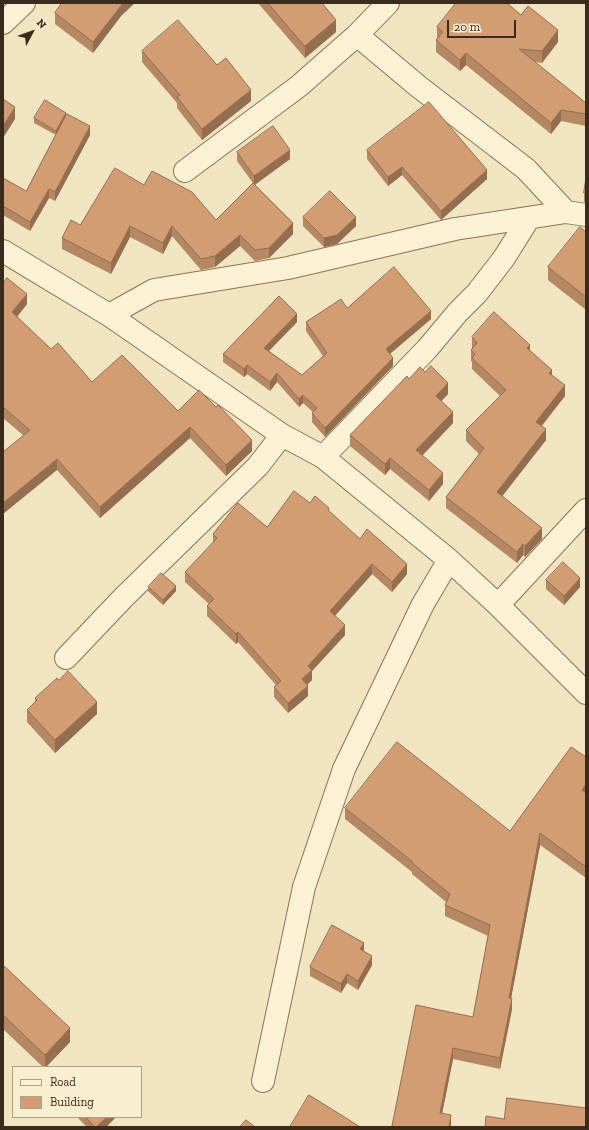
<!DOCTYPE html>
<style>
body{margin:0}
#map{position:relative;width:589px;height:1130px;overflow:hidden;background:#f1e4c0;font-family:"Zilla Slab",serif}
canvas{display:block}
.frame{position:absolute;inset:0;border:4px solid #3a2c1c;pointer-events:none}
.legend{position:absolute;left:12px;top:1066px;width:130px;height:52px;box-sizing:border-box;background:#f8eed0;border:1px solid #aca088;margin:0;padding:5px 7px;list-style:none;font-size:12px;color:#3a2c1c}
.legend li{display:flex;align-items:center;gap:8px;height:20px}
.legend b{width:20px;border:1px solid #aca088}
.north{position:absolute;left:12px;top:12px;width:40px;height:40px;-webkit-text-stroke:3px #f8eed0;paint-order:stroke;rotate:49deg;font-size:11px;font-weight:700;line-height:16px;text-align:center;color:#3a2c1c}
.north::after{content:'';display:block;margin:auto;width:14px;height:18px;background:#3a2c1c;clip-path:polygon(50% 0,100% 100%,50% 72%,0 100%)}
.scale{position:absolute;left:447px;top:20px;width:69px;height:18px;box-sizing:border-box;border:2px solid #3a2c1c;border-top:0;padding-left:5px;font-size:12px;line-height:14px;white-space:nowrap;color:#3a2c1c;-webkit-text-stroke:3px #f8eed0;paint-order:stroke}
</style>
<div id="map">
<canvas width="589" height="1130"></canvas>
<div class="frame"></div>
<ul class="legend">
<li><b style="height:5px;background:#fbf1d4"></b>Road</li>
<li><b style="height:11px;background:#d39d73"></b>Building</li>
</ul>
<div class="north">N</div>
<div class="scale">20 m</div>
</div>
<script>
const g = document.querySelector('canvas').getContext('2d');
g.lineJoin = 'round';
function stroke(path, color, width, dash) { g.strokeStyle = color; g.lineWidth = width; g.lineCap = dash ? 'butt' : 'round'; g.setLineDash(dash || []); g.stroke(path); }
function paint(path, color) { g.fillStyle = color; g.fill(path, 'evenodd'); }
const minor = new Path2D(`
 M3,23L24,3
 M357,35L419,87L526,169L566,212
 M185,171L299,86L357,35L388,3
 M3,251L109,315L282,435L323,457L449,560L498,605L586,693
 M109,315L154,290L288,268L455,229L566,212L586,215
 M323,457L427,349L458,312L477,293L504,258L529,218
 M498,605L586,510
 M66,658L124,597L258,466L282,435
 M263,1081L304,887L344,769L423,604L449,560`);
stroke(minor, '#8c7456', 24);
stroke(minor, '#fbf1d4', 22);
paint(new Path2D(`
 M258,3H322L336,32L305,58Z
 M55,13L121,16L93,53L55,24Z
 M521,15L558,42L542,63L535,62L586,103V126L561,121L551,134L466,65L460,71L436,52V40L437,39V27Z
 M142,51L217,65L251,101L202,140L177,108V103L142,62Z
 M66,116L90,135L55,201L49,198L30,231L3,215V178L26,191L59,129L56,135L34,123V118Z
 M367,150L487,179L441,220L402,175L388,186L367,159Z
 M237,152L290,159L255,185L293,234L269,258L255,261L240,246L215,267L201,270L172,236L163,254L130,237L111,274L62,249V238L80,225L144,185L216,220L253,183L237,161Z
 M586,178V202H584V193Z
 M303,217L356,226L337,244L324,247L303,226Z
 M586,232V310L548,280V267Z
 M3,284L27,304L17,317L51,349L92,382L178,411L252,451L226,476L190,438L100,518L57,470L23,435L3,418Z
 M347,308L431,319L390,354L393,366L325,437L312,422V413L313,412L303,403L299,407L277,382L270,391L247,374L244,377L223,362V354L297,322L269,351L302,375L323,356L306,331V322Z
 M472,337L530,351L552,375L565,396L542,426L546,440L502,496L542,539L525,557L523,555L517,563L446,508V497L479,454L466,441V430L500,396L472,369V362L471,361V350L472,349Z
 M409,379L448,394L441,401L453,423L422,456L443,484L429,501L390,469L385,475L350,446V435Z
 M310,503L329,512L360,539L407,574L392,592L372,574L335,616L345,635L312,671V680L307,685L308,696L288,713L274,697V687L276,685L238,642L236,644L207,616V606L209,604L185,582V572L213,543V534L267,527Z
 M546,580L580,587L564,605L546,589Z
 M148,587L176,591L163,605L148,591Z
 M59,680L97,714L55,753L27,722V710L35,702V698Z
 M586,757V878L540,845L511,998L512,1009L500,1069L453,1059L442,1113L451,1127H392L473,1017L488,936L445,916V905L446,902L412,874V872L345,819V808L510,831Z
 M364,952L372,965L358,990L347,983L341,993L310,976V967Z
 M3,965L70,1042L46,1067H43L3,1029Z
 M77,1117H116L106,1127H87Z`), '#b58763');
paint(new Path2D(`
 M123,3H135L121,16L93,53V42Z
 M336,20V32L305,58V46Z
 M558,30V42L542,63V51Z
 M466,53V65L460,71V60Z
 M251,90V101L202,140V129Z
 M15,107V119L3,138V126Z
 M561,110V121L551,134V123Z
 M66,113V118L56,135V131Z
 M90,126V135L55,201V192Z
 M290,150V159L254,185V176Z
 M402,167V175L388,186V177Z
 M487,170V179L441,220V211Z
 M49,189V198L30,231V222Z
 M356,217V226L337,244L324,247V238Z
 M293,223V234L269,258V248Z
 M130,226V237L111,274V263Z
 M172,226V236L163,254V243Z
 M240,235V246L215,267V256Z
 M27,294V304L12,323V312Z
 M431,311V319L386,357V349Z
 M297,314V322L264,356V348Z
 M530,345V356L527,348Z
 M393,358V366L325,437V428Z
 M247,365V374L244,377V369Z
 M552,370V381L549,373Z
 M277,373V382L270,391V382Z
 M448,383V394L436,407V396Z
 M565,385V396L536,432V422Z
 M303,395V403L299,407V399Z
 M453,412V423L416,462V450Z
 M190,427V438L100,518V507Z
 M546,429V440L497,503V492Z
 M252,440V451L226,476V465Z
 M390,458V469L385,475V464Z
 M57,459V470L3,514V503Z
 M443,473V484L429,501V490Z
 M542,528V539L525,557V546Z
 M523,544V555L517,563V552Z
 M372,564V574L330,621V611Z
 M407,564V574L392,592V582Z
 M580,578V587L564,605V596Z
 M176,586V591L163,605V600Z
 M345,625V635L312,671V680L302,689V679L308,666Z
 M238,632V642L236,644V634Z
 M308,686V696L288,713V703Z
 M97,702V714L55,753V740Z
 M586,784V795L582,790Z
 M540,833V845L509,1009V998Z
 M364,943V952L360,949Z
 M372,956V965L358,990V981Z
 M347,974V983L341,993V984Z
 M512,998V1009L500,1069V1058Z
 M70,1028V1042L46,1067H45V1055Z
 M453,1048V1059L440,1124V1113Z
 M451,1115V1127H449Z
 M107,1117H116L106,1127H96Z`), '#946e50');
const building = new Path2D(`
 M62,3H123L93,42L55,13Z
 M268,3H322L336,20L305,46Z
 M456,3H507L521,15L528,6L558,30L542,51L519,49L586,103V114L561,110L551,123L466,53L460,60L436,40L443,32L437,27Z
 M178,20L217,65L226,58L251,90L202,129L177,97L180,95L142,51Z
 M3,99L15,107L3,126Z
 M45,100L66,113L56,131L34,118Z
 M429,102L487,170L441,211L402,167L388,177L367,150Z
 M67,114L90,126L55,192L49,189L30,222L3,206V178L26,191Z
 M273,126L290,150L254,176L237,152Z
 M115,168L144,185L152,171L192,192L216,220L253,183L293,223L269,248L255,250L240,235L215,256L201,259L172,226L163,243L130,226L111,263L62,238L71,220L80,225Z
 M586,178V193H584Z
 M330,191L356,217L337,235L324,238L303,217Z
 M580,227L586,232V297L548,267Z
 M394,267L431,311L386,349L393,358L325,428L312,413L317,408L303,395L299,399L277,373L270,382L247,365L244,369L223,354L279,296L297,314L264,348L302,375L327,353L306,322L341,299L347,308Z
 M7,278L27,294L12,312L51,349L58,343L92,382L122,355L178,411L199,390L216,407L218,405L252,440L226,465L190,427L100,507L57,459L3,503V452L30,430L3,407V284Z
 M494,312L530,345L527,348L552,370L549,373L565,385L536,422L546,429L497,492L542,528L525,546L523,544L517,552L446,497L484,448L466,430L506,390L472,358L475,354L471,350L477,343L472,337Z
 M431,366L448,383L436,396L453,412L416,450L443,473L429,490L390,458L385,464L350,435L407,376L409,379L420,367L425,372Z
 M294,491L310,503L315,496L329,508L328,510L360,539L367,529L407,564L392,582L372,564L330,611L345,625L308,666L312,670L302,679L308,686L288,703L274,687L281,681L238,632L236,634L207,606L214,599L185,572L217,538L213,534L238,503L267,527Z
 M563,562L580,578L564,596L546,580Z
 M161,573L176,586L163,600L148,587Z
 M68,671L97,702L55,740L27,710L37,700L35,698L57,678L59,680Z
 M397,742L510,831L571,747L586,757V784L582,790L586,793V867L540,833L509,998H512L500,1058L453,1048L440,1113L451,1115L449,1127H397L392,1126L416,1005L473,1017L490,925L445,905L450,894L412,863L413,862L345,808Z
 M332,925L364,943L360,949L372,956L358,981L347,974L341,984L310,967Z
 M3,965L70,1028L45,1055L3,1015Z
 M309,1095L346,1118L360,1127H290Z
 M507,1098L586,1108V1127H485L486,1116L504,1119Z
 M86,1117H107L96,1127H95Z
 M246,1120L255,1127H240Z`);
paint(building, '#d39d73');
stroke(building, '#946e50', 1);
</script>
